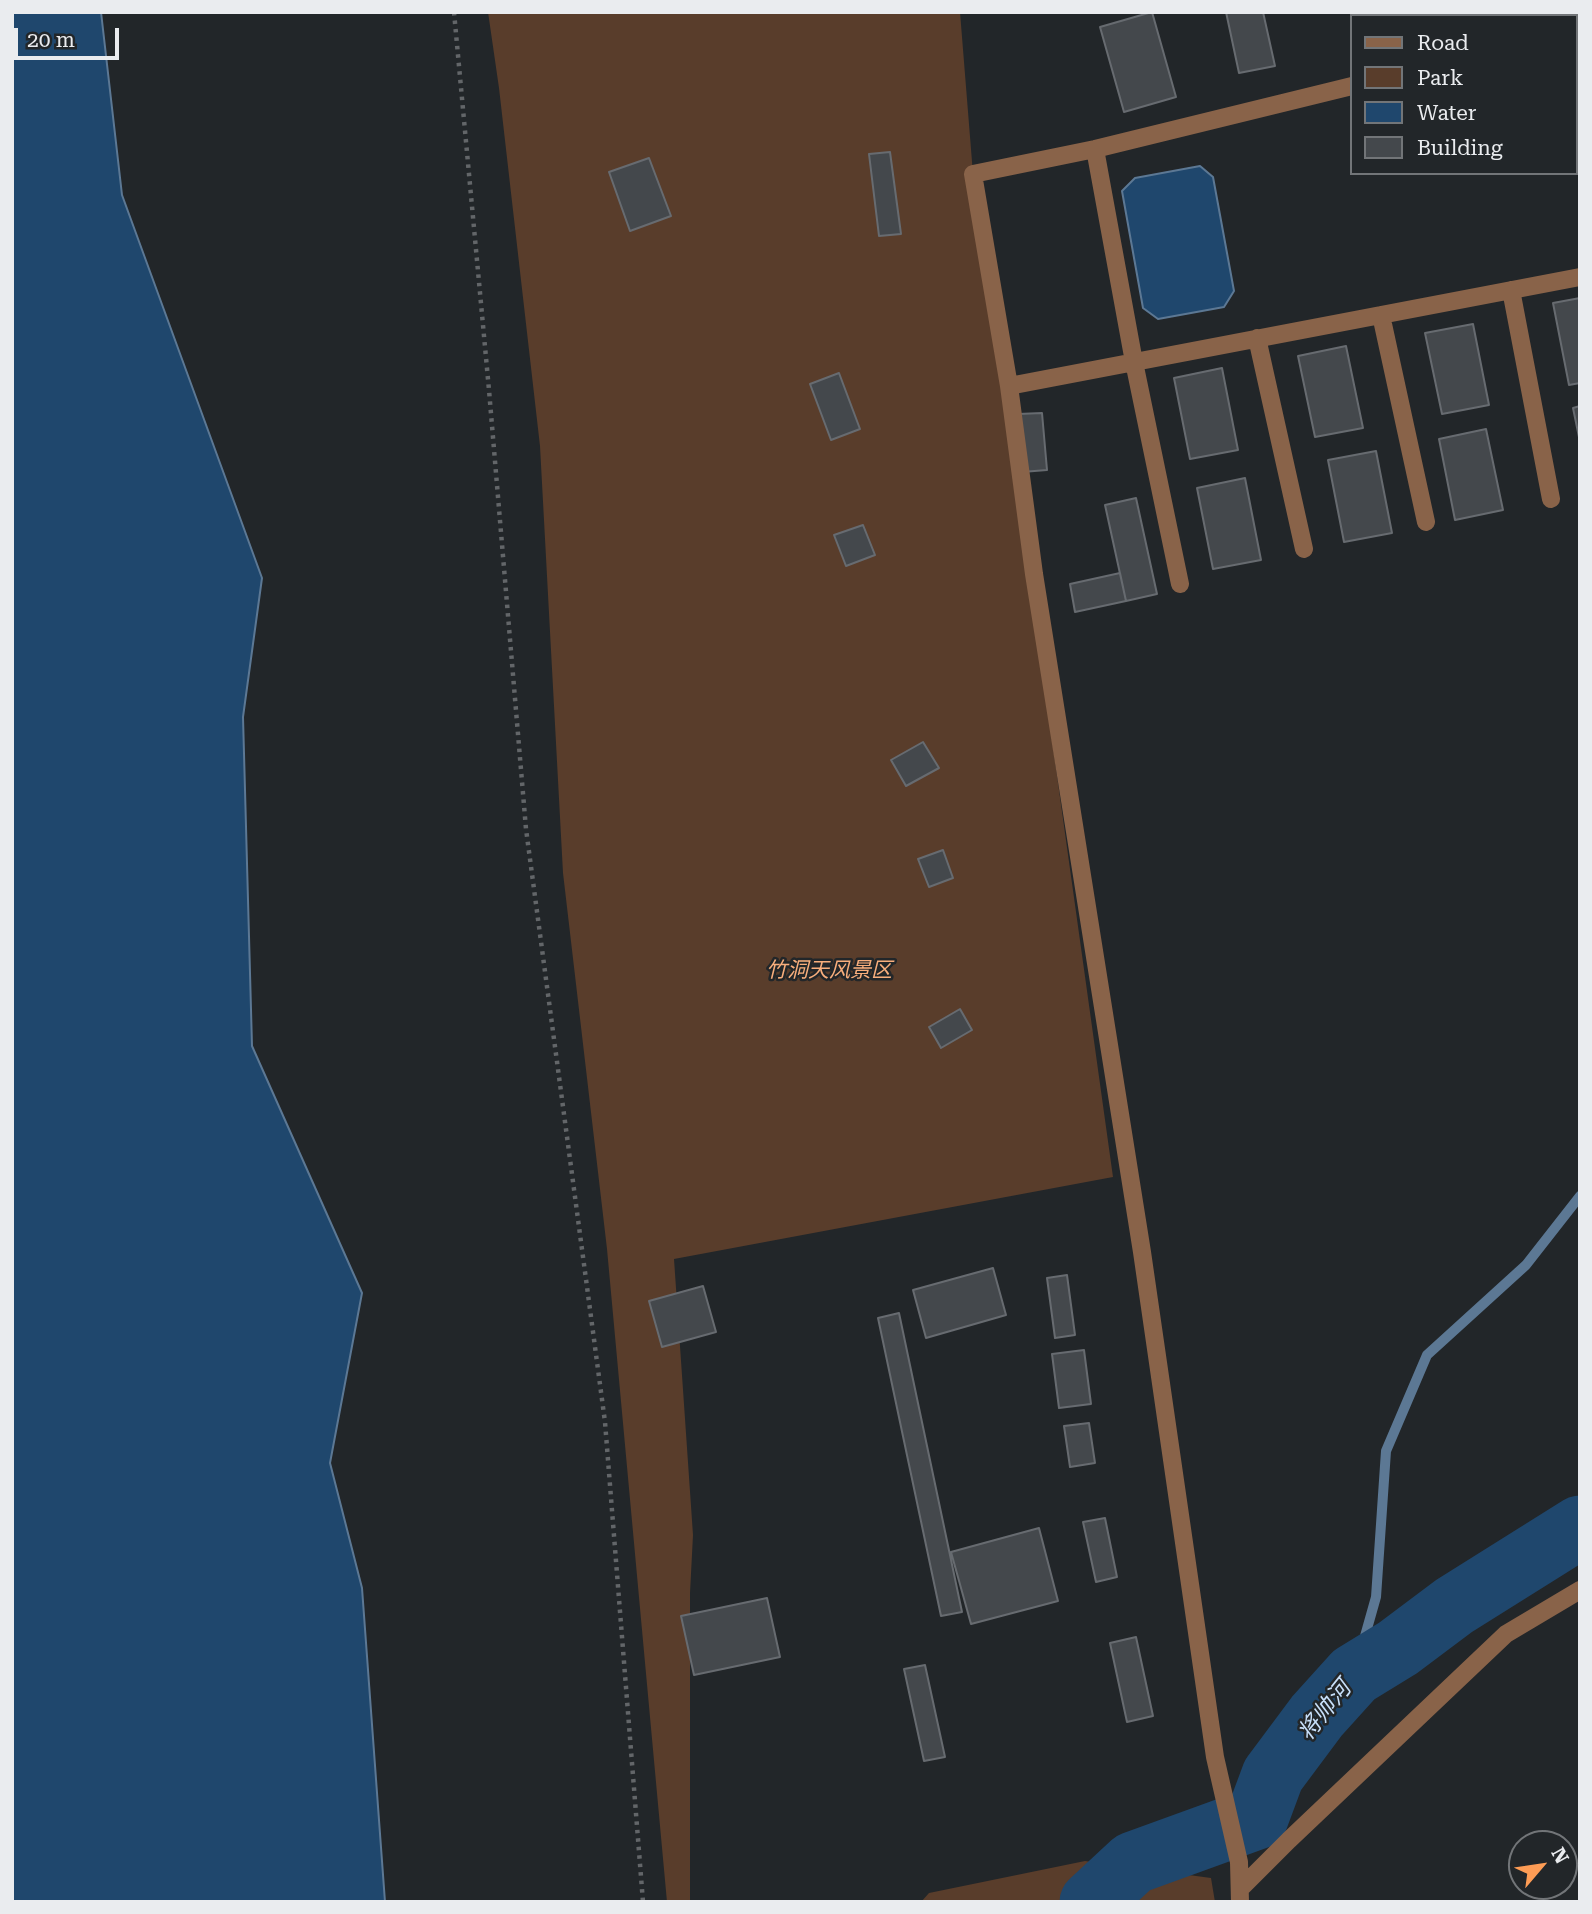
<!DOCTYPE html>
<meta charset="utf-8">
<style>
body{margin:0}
#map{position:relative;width:1592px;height:1914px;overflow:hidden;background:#222629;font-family:"Roboto Serif",serif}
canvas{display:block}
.frame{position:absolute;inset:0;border:14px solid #eaecef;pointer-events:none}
.legend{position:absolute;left:1350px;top:14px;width:228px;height:161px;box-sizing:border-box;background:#222629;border:2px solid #727578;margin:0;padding:9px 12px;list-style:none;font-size:21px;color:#eaecef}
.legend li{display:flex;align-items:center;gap:14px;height:35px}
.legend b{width:35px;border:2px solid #727578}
.north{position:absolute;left:1508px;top:1830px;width:70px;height:70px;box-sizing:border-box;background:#222629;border:2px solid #727578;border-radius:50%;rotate:61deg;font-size:19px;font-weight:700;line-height:28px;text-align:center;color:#eaecef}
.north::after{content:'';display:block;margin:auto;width:24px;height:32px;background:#fd9c55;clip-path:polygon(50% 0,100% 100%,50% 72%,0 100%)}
.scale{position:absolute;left:14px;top:28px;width:105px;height:32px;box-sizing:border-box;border:4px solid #eaecef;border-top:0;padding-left:9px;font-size:21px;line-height:24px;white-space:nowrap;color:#eaecef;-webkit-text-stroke:5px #222629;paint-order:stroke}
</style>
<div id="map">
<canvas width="1592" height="1914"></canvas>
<div class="frame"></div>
<ul class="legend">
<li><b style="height:9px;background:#896349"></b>Road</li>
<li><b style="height:19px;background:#593d2b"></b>Park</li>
<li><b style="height:19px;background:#1f476d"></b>Water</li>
<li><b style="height:19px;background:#44484c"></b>Building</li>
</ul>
<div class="north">N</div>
<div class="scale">20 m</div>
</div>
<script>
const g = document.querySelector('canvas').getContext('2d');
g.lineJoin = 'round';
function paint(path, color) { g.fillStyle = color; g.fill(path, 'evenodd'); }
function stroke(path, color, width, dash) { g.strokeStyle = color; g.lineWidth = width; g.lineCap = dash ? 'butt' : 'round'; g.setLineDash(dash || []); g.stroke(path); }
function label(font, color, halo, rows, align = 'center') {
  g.font = font + ' "Roboto Serif","Noto Sans SC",serif'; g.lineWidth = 5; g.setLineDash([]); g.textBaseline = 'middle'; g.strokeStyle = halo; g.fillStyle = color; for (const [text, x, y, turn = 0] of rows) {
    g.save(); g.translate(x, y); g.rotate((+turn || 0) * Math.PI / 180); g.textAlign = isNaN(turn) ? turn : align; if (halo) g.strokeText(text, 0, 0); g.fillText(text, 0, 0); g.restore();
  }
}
paint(new Path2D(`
 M488,12H960L973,174L1113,1177L674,1259L693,1535L690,1593V1902H667L607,1249L563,873L540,446L499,88Z
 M1085,1861L1211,1878L1215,1902H921L929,1893Z`), '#593d2b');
const water = new Path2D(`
 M12,12H101L122,195L262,578L243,717L252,1046L362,1293L330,1463L362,1588L385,1902H12Z
 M1200,166L1213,177L1234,291L1224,307L1158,319L1143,308L1122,191L1135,178Z`);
paint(water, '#1f476d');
stroke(water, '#5c7894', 2);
stroke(new Path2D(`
 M1354,1675L1376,1597L1386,1451L1427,1355L1526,1265L1580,1196`), '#5c7894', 10);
stroke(new Path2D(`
 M1091,1902L1133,1863L1257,1818L1273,1775L1317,1716L1354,1675L1398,1648L1454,1606L1580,1527`), '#1f476d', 63);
const building = new Path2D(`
 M1152,12L1176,97L1124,112L1100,27Z
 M1226,12H1263L1275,66L1239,73Z
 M1478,12H1517V16H1478Z
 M890,152L901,234L879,236L869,154Z
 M649,158L671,216L630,231L609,172Z
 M1580,298V383L1569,385L1553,303Z
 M1473,324L1489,405L1442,414L1425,333Z
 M1346,346L1363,428L1315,437L1298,356Z
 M1222,368L1238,450L1190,459L1174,378Z
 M839,373L860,429L831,440L810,384Z
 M1580,406V442L1573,408Z
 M1042,413L1047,470L1022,472L1018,414Z
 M1486,429L1503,510L1455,520L1439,439Z
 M1376,451L1392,533L1344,542L1328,460Z
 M1245,478L1261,560L1213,569L1197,488Z
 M1136,498L1157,594L1126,601L1105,505Z
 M863,525L875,555L846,566L834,535Z
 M1120,573L1126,601L1075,612L1070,584Z
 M923,742L939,768L906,786L891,760Z
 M943,850L953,878L929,887L918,859Z
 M960,1009L972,1030L941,1048L929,1027Z
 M993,1268L1006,1315L926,1338L913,1290Z
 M1067,1275L1075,1335L1055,1338L1047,1278Z
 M703,1286L716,1332L662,1347L649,1301Z
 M899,1313L962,1612L941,1616L878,1318Z
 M1084,1350L1091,1404L1059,1408L1052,1354Z
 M1089,1423L1095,1463L1070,1467L1064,1426Z
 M1105,1518L1117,1577L1096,1582L1083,1522Z
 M1039,1528L1058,1601L971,1624L951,1552Z
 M767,1598L780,1657L694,1675L681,1616Z
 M1136,1637L1153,1716L1127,1722L1110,1643Z
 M925,1665L945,1757L924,1761L904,1669Z
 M1545,1831L1567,1844L1564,1849V1844H1537Z`);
paint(building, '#44484c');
stroke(building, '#676b70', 2);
stroke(new Path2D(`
 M454,12L489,390L526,829L605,1422L643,1902`), '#636669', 4.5, [3.5, 5]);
stroke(new Path2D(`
 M1576,32L1580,31
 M1095,149L1134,362L1180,584
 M1511,290L1551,499
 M1381,315L1426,522
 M1257,338L1304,549
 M1009,386L1580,277
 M1241,1888L1289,1840L1506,1634L1580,1590
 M1240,1902L1239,1862L1215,1757L1142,1252L1034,574L1009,386L973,174L1095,149L1352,86`), '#896349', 18);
label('italic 21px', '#f8ae7c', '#222629', [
 ["竹洞天风景区",829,971]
]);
label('italic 23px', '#c7dff9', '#222629', [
 ["将帅河",1325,1711,-51]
]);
</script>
